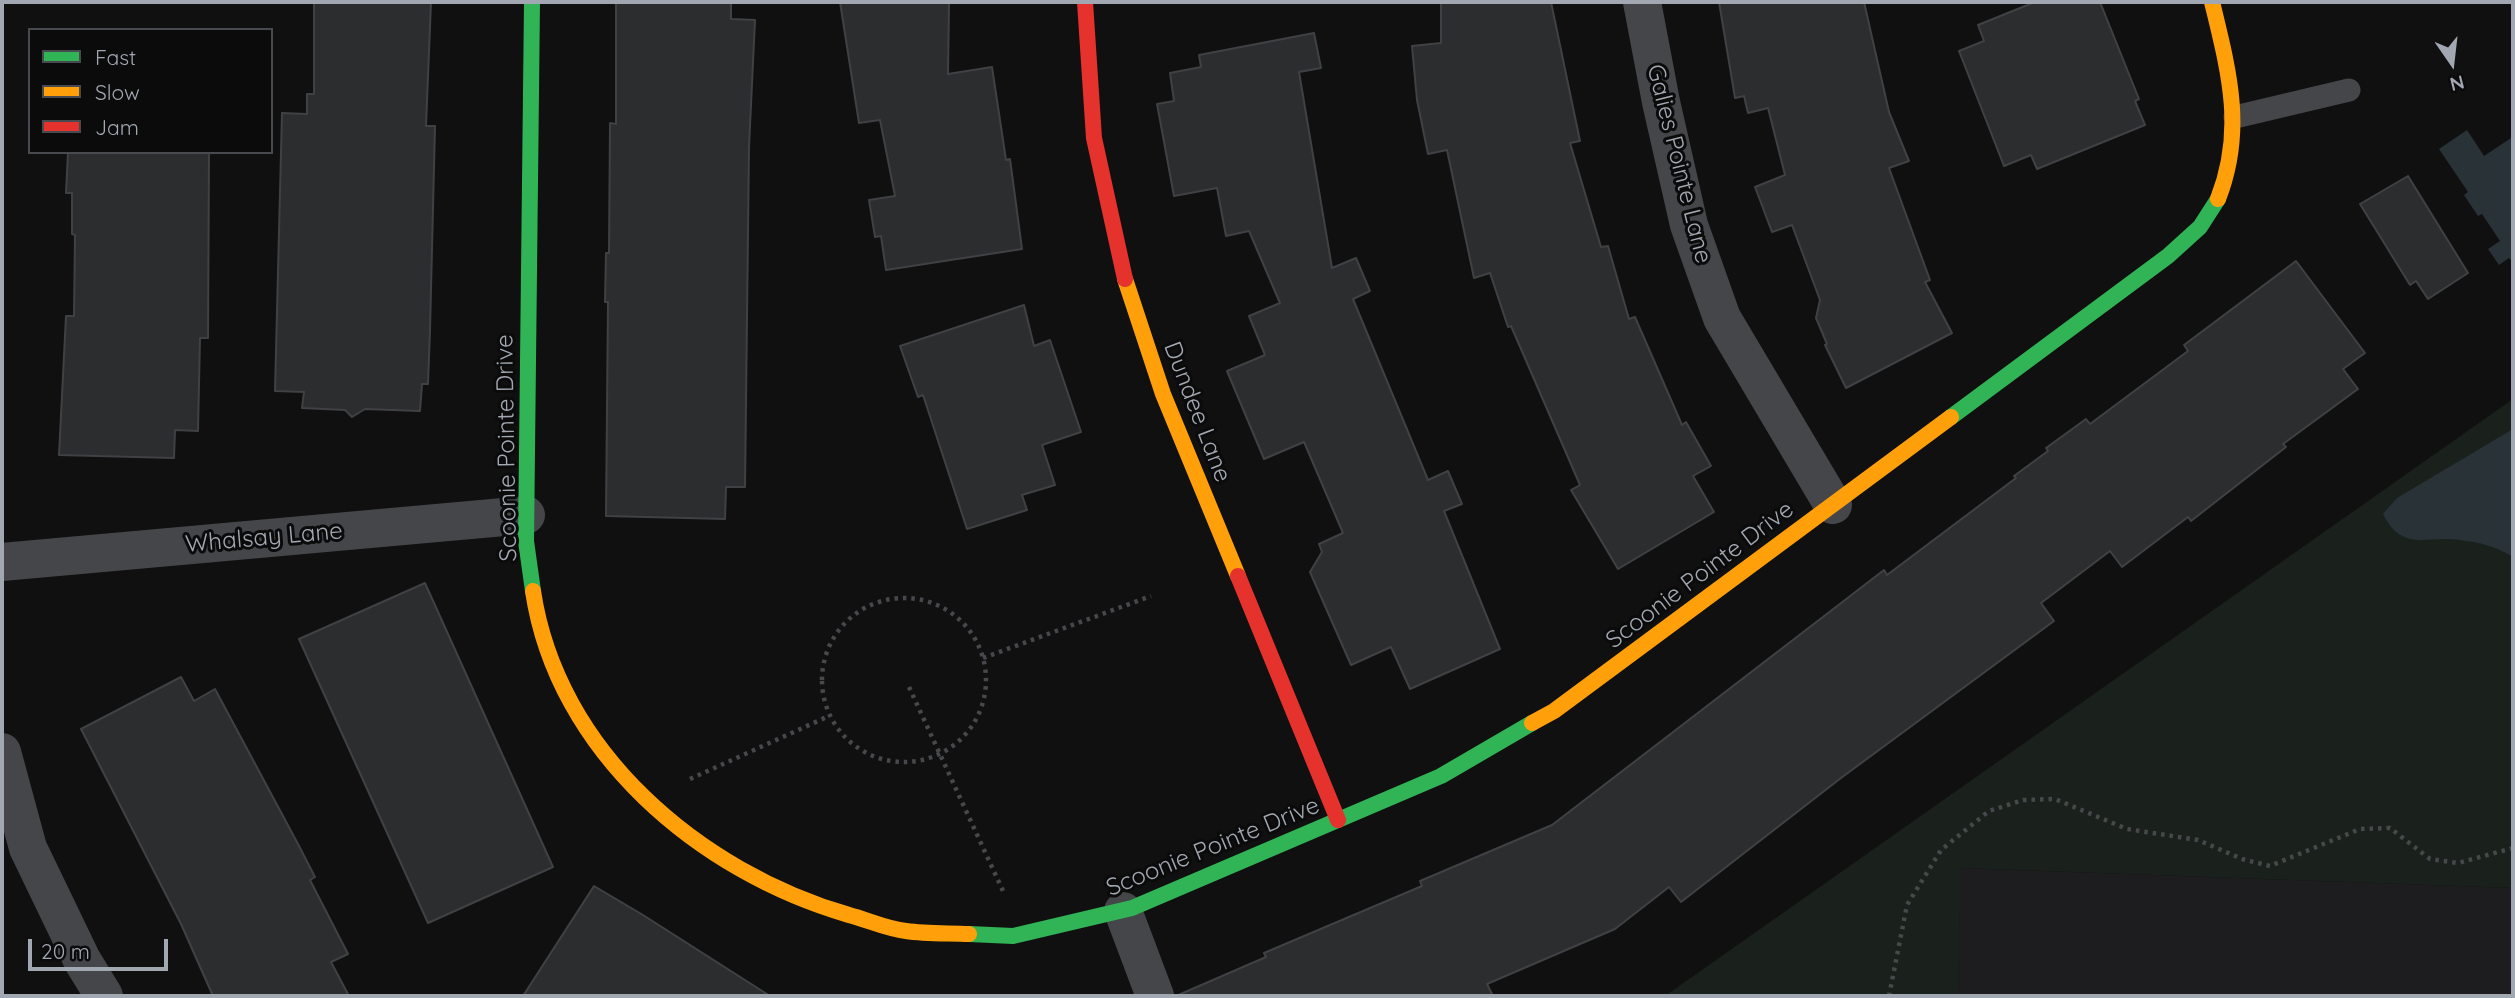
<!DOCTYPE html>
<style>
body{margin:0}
#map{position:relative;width:2515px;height:998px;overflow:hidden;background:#101011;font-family:Quicksand,sans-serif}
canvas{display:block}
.frame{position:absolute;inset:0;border:4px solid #a2a8b1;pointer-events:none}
.legend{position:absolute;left:28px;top:28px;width:245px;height:126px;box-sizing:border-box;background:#0b0b0c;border:2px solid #474a4e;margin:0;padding:9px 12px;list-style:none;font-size:21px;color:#a2a8b1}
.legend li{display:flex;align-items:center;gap:14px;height:35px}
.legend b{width:35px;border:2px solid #474a4e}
.north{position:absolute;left:2417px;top:28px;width:70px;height:70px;-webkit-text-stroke:5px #0b0b0c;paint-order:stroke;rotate:166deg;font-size:19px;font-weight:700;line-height:28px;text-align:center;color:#a2a8b1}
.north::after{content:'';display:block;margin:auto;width:24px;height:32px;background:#a2a8b1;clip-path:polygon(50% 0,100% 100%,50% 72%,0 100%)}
.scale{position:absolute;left:28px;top:939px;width:140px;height:32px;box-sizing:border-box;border:4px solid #a2a8b1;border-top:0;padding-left:9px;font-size:21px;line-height:24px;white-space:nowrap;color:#a2a8b1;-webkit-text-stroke:5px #0b0b0c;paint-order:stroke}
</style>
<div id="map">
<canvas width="2515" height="998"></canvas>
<div class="frame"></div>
<ul class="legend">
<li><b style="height:9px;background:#30b455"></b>Fast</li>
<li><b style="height:9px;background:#ff9f0a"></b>Slow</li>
<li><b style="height:9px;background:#e5322d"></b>Jam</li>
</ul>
<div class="north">N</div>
<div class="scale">20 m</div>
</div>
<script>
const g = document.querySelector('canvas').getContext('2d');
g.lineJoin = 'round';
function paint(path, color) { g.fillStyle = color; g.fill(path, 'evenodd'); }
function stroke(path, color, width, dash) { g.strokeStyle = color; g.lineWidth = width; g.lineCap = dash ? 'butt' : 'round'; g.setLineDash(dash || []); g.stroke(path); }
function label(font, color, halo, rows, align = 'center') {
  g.font = font + ' Quicksand,sans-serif'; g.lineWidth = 6; g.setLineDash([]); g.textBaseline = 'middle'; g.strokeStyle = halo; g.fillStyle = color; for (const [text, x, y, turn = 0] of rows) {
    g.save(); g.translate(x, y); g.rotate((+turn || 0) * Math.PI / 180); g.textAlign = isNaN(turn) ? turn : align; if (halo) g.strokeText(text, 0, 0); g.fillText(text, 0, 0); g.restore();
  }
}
paint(new Path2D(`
 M1960,868L2513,888V996H1958Z`), '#1d1d1f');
paint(new Path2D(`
 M2513,399V888L1961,868L1958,996H1665Z`), '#1a201b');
paint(new Path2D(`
 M2467,130L2484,156L2511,138L2513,141L2512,261L2509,258L2499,265L2488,249L2500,241L2482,214L2478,216L2464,195L2468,192L2439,149Z
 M2513,429V557C2498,547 2478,542 2460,540C2426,535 2403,553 2383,514L2397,498Z`), '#293236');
const building = new Path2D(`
 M314,2H431L426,126H435L430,330L428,384H422L420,411L365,409L352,417L345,410L302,408L304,392L275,391L282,113L307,114V94H314Z
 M616,2H731V19L755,20L749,147L745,487H726L725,519L606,516L608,302H605L606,253H609L610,123L616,124Z
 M840,2H949L948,74L992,67L1006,160L1010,159L1022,249L886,270L881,236L875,237L869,200L895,196L880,120L859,123Z
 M1441,2H1551L1580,141L1570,143L1601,247L1608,246L1629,319L1635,317L1682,425L1686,422L1711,466L1693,476L1714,512L1618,569L1571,490L1580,485L1511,326L1508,327L1490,273L1474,278L1447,150L1428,154L1417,100L1412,46L1441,43Z
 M1719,2H1864L1889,112L1909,161L1889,168L1930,280L1925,282L1952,333L1846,388L1825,345L1827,344L1816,318L1820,300L1792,225L1772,232L1755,187L1785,175L1768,108L1748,113L1744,96L1735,98Z
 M2035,2H2100L2139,99L2135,101L2145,125L2037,169L2031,155L2004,166L1959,51L1984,41L1978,25Z
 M1314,33L1321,68L1299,72L1332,268L1356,258L1370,291L1353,299L1428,480L1448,471L1462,504L1444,511L1500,649L1410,689L1391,647L1351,665L1310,572L1322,552L1319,544L1343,533L1304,442L1264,459L1227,371L1265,355L1249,316L1280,303L1249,231L1226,236L1217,188L1174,196L1157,104L1174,101L1170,73L1201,67L1199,55Z
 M68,152H209L208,338H200L198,431L175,430L174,458L59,455L66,316H74L75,235L72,234V193H66Z
 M2408,176L2468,273L2428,299L2416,281L2410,285L2360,204Z
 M2296,261L2365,353L2343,369L2358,389L2283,444L2286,447L2191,521L2188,517L2122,567L2110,551L2041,603L2054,621L1841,778L1681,902L1669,887L1615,929L1487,984L1493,996H1176L1266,957L1264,953L1422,886L1420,881L1552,825L1884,570L1887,575L2016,478L2014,476L2048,451L2046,448L2086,419L2090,424L2188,351L2184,345Z
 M1024,305L1034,346L1050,340L1081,432L1042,445L1055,485L1022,495L1027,510L967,529L923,395L918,397L900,346Z
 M425,583L553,867L428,923L299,639Z
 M181,677L194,701L215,689L298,844L315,877L310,880L348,954L331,962L349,996H213L181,924L81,729Z
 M594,886L643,915L770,996H523Z`);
paint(building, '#2c2d2e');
stroke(building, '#404144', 2);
stroke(new Path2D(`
 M822 680a82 82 0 1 1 164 0a82 82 0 1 1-164 0Z
 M983,658L1151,596
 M909,687L1003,891
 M690,779L829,716
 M1889,996L1907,905L1941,850L1989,811L2023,800L2055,799L2127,829L2198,840L2242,859L2270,866L2360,829L2390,828L2430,859L2458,863L2513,848`), '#46484b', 4.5, [3.5, 5]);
stroke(new Path2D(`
 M2235,117L2349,90`), '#454649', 23);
stroke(new Path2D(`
 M1642,2L1661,102L1689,225L1722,318L1833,505
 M2,562L526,515
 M2,752L28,848L82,960L104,996
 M1123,911L1155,996`), '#454649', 38);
stroke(new Path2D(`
 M532,2L526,541L533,591
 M1951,417L2168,256L2200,227L2218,199
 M969,934L1013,936L1132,908L1441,776L1532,723`), '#30b455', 16);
stroke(new Path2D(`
 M2212,2C2229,72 2245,130 2218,199
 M1125,279L1163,394L1238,576
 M533,591C557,752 700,872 849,915C868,920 887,929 906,931C926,934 948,933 969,934
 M1532,723L1554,711L1951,417`), '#ff9f0a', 16);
stroke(new Path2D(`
 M1085,2L1094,138L1125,279
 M1238,576L1338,820`), '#e5322d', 16);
label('24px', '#a2a8b1', '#0b0b0c', [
 ["Galies Pointe Lane",1679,164,76],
 ["Dundee Lane",1197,412,69],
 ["Scoonie Pointe Drive",507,448,-91],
 ["Whalsay Lane",264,538,-5],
 ["Scoonie Pointe Drive",1700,575,-37],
 ["Scoonie Pointe Drive",1213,847,-22]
]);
</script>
